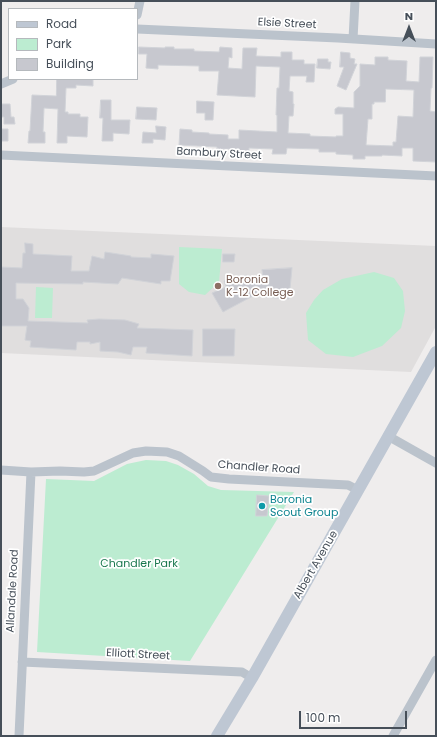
<!DOCTYPE html>
<style>
body{margin:0}
#map{position:relative;width:437px;height:737px;overflow:hidden;background:#efeded;font-family:Poppins,sans-serif}
canvas{display:block}
.frame{position:absolute;inset:0;border:2px solid #464f59;pointer-events:none}
.legend{position:absolute;left:8px;top:8px;width:130px;height:72px;box-sizing:border-box;background:#fff;border:1px solid #b5b9bd;margin:0;padding:5px 7px;list-style:none;font-size:12px;color:#464f59}
.legend li{display:flex;align-items:center;gap:8px;height:20px}
.legend b{width:20px;border:1px solid #b5b9bd}
.north{position:absolute;left:389px;top:8px;width:40px;height:40px;-webkit-text-stroke:3px #fff;paint-order:stroke;rotate:0deg;font-size:11px;font-weight:700;line-height:16px;text-align:center;color:#464f59}
.north::after{content:'';display:block;margin:auto;width:14px;height:18px;background:#464f59;clip-path:polygon(50% 0,100% 100%,50% 72%,0 100%)}
.scale{position:absolute;left:299px;top:711px;width:108px;height:18px;box-sizing:border-box;border:2px solid #464f59;border-top:0;padding-left:5px;font-size:12px;line-height:14px;white-space:nowrap;color:#464f59;-webkit-text-stroke:3px #fff;paint-order:stroke}
</style>
<div id="map">
<canvas width="437" height="737"></canvas>
<div class="frame"></div>
<ul class="legend">
<li><b style="height:5px;background:#bec7d3"></b>Road</li>
<li><b style="height:11px;background:#bcecd1"></b>Park</li>
<li><b style="height:11px;background:#c7c8cf"></b>Building</li>
</ul>
<div class="north">N</div>
<div class="scale">100 m</div>
</div>
<script>
const g = document.querySelector('canvas').getContext('2d');
g.lineJoin = 'round';
function paint(path, color) { g.fillStyle = color; g.fill(path, 'evenodd'); }
function stroke(path, color, width, dash) { g.strokeStyle = color; g.lineWidth = width; g.lineCap = dash ? 'butt' : 'round'; g.setLineDash(dash || []); g.stroke(path); }
function label(font, color, halo, rows, align = 'center') {
  g.font = font + ' Poppins,sans-serif'; g.lineWidth = 3.5; g.setLineDash([]); g.textBaseline = 'middle'; g.strokeStyle = halo; g.fillStyle = color; for (const [text, x, y, turn = 0] of rows) {
    g.save(); g.translate(x, y); g.rotate((+turn || 0) * Math.PI / 180); g.textAlign = isNaN(turn) ? turn : align; if (halo) g.strokeText(text, 0, 0); g.fillText(text, 0, 0); g.restore();
  }
}
paint(new Path2D(`
 M1,227L436,246V326L411,372L1,353Z`), '#e0dede');
paint(new Path2D(`
 M179,247L222,249L219,282L205,295L189,292L179,284Z
 M374,272L394,278L403,291L405,311L401,328L382,346L353,357L326,354L308,340L306,313L314,300L323,290L342,279Z
 M36,287L53,288L52,318H35Z
 M146,460L166,461L178,465L194,474L208,486L221,490L294,492L190,661L37,652L46,479L94,481L127,464Z`), '#bcecd1');
const building = new Path2D(`
 M139,47L165,48V47H174V49H194V51L219,52L220,47L232,48V58L229,57L228,68L242,69L243,48H257L256,56L281,57V52H292V60H304V64H315L314,82H306L307,76H290L289,91L293,92V104H294L293,116H289L288,133L310,134V136L336,137V136H343V114H335V109L338,107L354,108V92L360,86V64L375,65V57H388V60L407,61L406,81L419,82L420,57H433L432,88H431L430,111L436,112V162L413,161V148H402V156L382,155V156H365V159H353V155L336,154V152H319V149L287,148L286,154H272L273,149L249,148V151H235V149H217V147L179,145L180,129L192,130V132L209,133V134L228,135V139H239V130L277,132V115H276L277,88H279L280,67L256,66L255,97L217,95L219,71H199V66L158,65V69L146,68L147,54H139ZM386,89L414,90L413,117L398,116L396,142H393V146L366,145L368,119H372V104H374V102H385Z
 M341,52L350,53V58L355,59L354,64H357L346,90L337,86L344,67H340Z
 M318,59H328V62H331L330,69L317,68Z
 M57,79H93V86L76,85V88H66L65,112H68V114H80V117H88L87,137L67,136V143H57L58,109L44,108L43,132H45V143H28L29,131H30L32,95L56,96Z
 M101,100H111V120H130L129,134L113,133V141H102L103,118H100Z
 M197,101L214,102L213,120H205V113H197Z
 M1,104H10L11,117H14L15,124H4V117H1Z
 M137,107L157,108L156,120L136,119Z
 M156,126L166,127L165,140L153,139V143H142L143,132L156,133Z
 M1,129H8V141H1Z
 M25,243L33,244V254L72,256L71,271H89L92,256L104,259L105,252L131,256V257L151,258V254L174,256L170,281H161V284L122,278L118,284L83,282V284L16,283V299H23L29,308L28,321L88,323L87,320L99,319L125,320L139,324L137,328L193,330L192,356L146,353L147,347H133L131,355L118,352L100,351V342L90,344V342H77L76,350L30,347L31,341L25,340L27,326H1V267L22,268L23,253H25Z
 M223,254H235L234,262H223Z
 M292,268L289,299L264,297V290L223,312L212,293L226,287L224,281L247,275L249,281L263,278L262,270Z
 M203,329H235L234,356H203Z
 M257,495L269,496L267,516H256Z`);
paint(building, '#c7c8cf');
stroke(building, '#d1d3d8', 1);
stroke(new Path2D(`
 M137,15L140,1
 M137,29L338,38L436,44
 M353,39L355,1
 M1,84L13,79
 M1,155L436,176
 M388,436L436,463
 M1,470L31,472L60,471L84,472L94,471L133,453L146,451L167,452L179,456L203,471L211,477L229,479L348,485L358,490
 M22,662L242,672L252,678
 M19,736L31,472
 M393,736L436,660`), '#bbc3cc', 9);
stroke(new Path2D(`
 M217,736L252,678L436,352`), '#bec7d3', 12);
for (const [x, y, r, color] of [
 [218,286,4,"#8d6e63"],
 [262,506,4,"#0f9aa8"]
]) { const dot = new Path2D(); dot.arc(x, y, r, 0, 2 * Math.PI); g.fillStyle = color; g.fill(dot); stroke(dot, '#fff', 1.5); }
label('11px', '#464f59', '#fff', [
 ["Elsie Street",287,24,3],
 ["Bambury Street",219,154,3],
 ["Chandler Road",259,468,4],
 ["Albert Avenue",316,565,-60],
 ["Allandale Road",13,591,-87],
 ["Elliott Street",138,655,3]
]);
label('11px', '#785e54', '#fff', [
 ["Boronia",226,280],
 ["K-12 College",226,293]
], 'left');
label('11px', '#0d838f', '#fff', [
 ["Boronia",270,500],
 ["Scout Group",270,513]
], 'left');
label('11px', '#1a774e', '#fff', [
 ["Chandler Park",139,564]
]);
</script>
